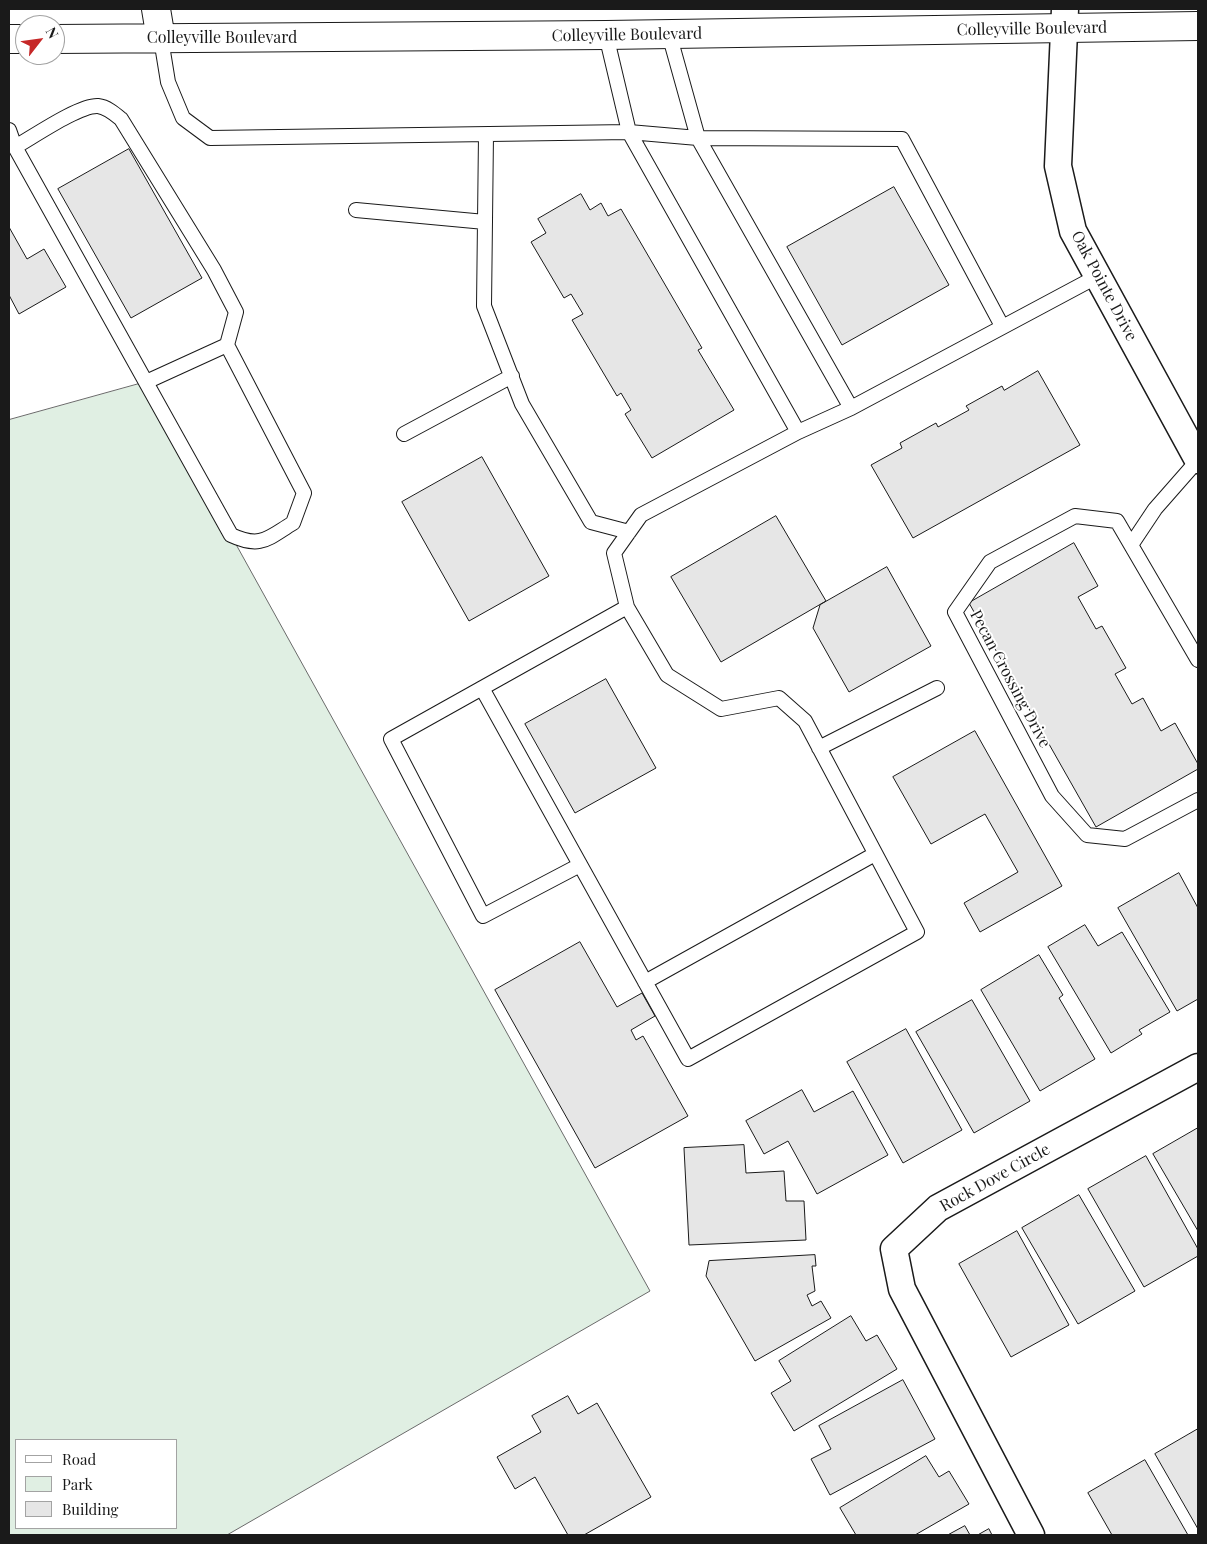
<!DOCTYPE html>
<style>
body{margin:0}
#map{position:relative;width:1207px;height:1544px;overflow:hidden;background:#fff;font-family:"Playfair Display",serif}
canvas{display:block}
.frame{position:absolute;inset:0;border:10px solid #1a1a1a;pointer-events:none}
.legend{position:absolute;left:15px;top:1439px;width:162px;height:90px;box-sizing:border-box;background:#fff;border:1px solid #a3a3a3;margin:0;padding:6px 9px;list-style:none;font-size:15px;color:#1a1a1a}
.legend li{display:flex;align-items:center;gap:10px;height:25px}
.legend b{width:25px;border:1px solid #a3a3a3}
.north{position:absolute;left:15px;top:15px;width:50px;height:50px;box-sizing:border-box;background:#fff;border:1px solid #a3a3a3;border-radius:50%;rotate:60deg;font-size:14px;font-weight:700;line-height:20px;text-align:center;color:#1a1a1a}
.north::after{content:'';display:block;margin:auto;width:18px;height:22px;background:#c62828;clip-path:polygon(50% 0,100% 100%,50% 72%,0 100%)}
</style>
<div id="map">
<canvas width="1207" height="1544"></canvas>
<div class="frame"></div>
<ul class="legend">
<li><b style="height:6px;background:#fff"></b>Road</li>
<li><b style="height:14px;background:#e0efe3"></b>Park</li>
<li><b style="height:14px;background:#e6e6e6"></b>Building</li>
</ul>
<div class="north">N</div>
</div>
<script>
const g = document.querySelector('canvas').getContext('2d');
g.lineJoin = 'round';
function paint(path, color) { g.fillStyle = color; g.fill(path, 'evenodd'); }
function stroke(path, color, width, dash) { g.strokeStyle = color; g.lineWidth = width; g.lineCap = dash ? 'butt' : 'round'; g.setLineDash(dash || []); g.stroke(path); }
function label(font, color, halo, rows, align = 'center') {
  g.font = font + ' "Playfair Display",serif'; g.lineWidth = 4; g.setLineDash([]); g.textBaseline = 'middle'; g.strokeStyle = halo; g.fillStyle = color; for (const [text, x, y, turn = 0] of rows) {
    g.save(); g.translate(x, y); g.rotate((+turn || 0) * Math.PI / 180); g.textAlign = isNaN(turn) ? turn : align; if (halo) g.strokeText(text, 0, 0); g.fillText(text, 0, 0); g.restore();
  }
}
const green = new Path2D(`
 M146,382L650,1291L227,1535H9V420ZM16,1440H176V1528H16Z`);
paint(green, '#e0efe3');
stroke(green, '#6a6a6a', 1);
const building = new Path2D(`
 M129,149L202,278L131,318L58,189Z
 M894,187L949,285L842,345L787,247Z
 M581,194L590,210L601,203L608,216L621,209L702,348L698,350L734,410L652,458L625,414L631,410L621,393L617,396L572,320L583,314L571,294L564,298L531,242L546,233L538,219Z
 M9,227L27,259L44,249L66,287L19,314L9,295Z
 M1038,371L1080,445L913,538L871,465L902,448L900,443L936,423L938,427L969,410L966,406L1002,386L1004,390Z
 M482,457L549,576L469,621L402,502Z
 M776,516L826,601L721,662L671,577Z
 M1074,543L1098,586L1078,597L1096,629L1102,626L1126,668L1115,674L1132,704L1143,698L1161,731L1175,723L1198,764V769L1096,827L969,603Z
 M887,567L931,646L849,692L813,628L820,605Z
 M606,679L656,768L575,813L525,724Z
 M975,731L1062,886L980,932L964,903L1018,872L985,814L931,844L893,777Z
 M1179,873L1198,908V999L1177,1011L1118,908Z
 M1085,925L1098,946L1122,932L1170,1012L1139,1030L1142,1034L1111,1053L1048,947Z
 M580,942L617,1007L642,993L655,1016L631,1030L636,1040L643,1036L688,1116L595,1168L495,990Z
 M1039,955L1063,995L1059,998L1095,1059L1040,1091L981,990Z
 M972,1000L1030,1101L974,1133L916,1032Z
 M906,1029L962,1130L903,1163L847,1062Z
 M802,1090L814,1112L853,1091L888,1155L817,1194L788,1141L764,1154L746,1121Z
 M1198,1128V1231L1153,1154Z
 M744,1145L746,1173L784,1171L786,1201H804L806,1240L689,1245L684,1148Z
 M1146,1156L1198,1249V1256L1144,1287L1088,1189Z
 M1079,1195L1135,1291L1078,1324L1022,1228Z
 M1017,1231L1069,1325L1011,1357L959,1264Z
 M815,1255L816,1266H812L815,1291L807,1295L812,1306L821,1301L831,1318L755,1361L706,1276L709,1261Z
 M851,1316L866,1341L877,1335L897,1369L794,1431L771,1393L791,1381L779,1361Z
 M903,1380L935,1439L830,1495L811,1459L831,1449L819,1426Z
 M568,1396L578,1414L597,1403L651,1497L584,1535H568L535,1477L515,1489L497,1457L541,1432L532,1416Z
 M1198,1429V1529L1155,1454Z
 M926,1456L939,1477L949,1471L969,1504L915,1535H856L840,1508Z
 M1145,1460L1188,1535H1112L1088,1493Z
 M965,1526L970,1535H948Z
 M989,1529L992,1535H978Z`);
paint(building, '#e6e6e6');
stroke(building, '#1a1a1a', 1);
const lane = new Path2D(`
 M669,34L698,138L851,408
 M606,35L629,132L798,432
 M161,39L168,82L183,118L210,138L629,132L698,138L902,139L1002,326
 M9,130L15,147L231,535C261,549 268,538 293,523L304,493L227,345L236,312L214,270L121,119C115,114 107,107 98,106C79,105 33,137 15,147
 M486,135L484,306L522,404L591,522L629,532
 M356,210L485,222
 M146,382L227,345
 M404,434L512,376
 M1131,545L1155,509L1198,460
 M1198,660L1117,521L1075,516L990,562L955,612L1052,796L1087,835L1125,839L1198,800
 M483,690L688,1059L917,932L805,721L779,698L721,709L667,675L627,607L614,553L641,515L798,432L851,408L1098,276
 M819,748L937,688
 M580,865L483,916L391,739L627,607
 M645,982L875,854`);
const street = new Path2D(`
 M1065,9L1058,166L1073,231L1198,460
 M1031,1535L902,1289L894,1249L938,1208L1198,1067`);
const primary = new Path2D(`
 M156,9L161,39
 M9,39H25
 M55,39L606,35L1198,26`);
stroke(lane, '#1a1a1a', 16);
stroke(street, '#1a1a1a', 29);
stroke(primary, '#1a1a1a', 30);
stroke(lane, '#fff', 14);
stroke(street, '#fff', 26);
stroke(primary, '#fff', 28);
label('16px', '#1a1a1a', '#fff', [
 ["Colleyville Boulevard",1032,29,-1],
 ["Colleyville Boulevard",627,35,-1],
 ["Colleyville Boulevard",222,38],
 ["Oak Pointe Drive",1104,286,62],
 ["Pecan Crossing Drive",1010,679,62],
 ["Rock Dove Circle",995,1178,-29]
]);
</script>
